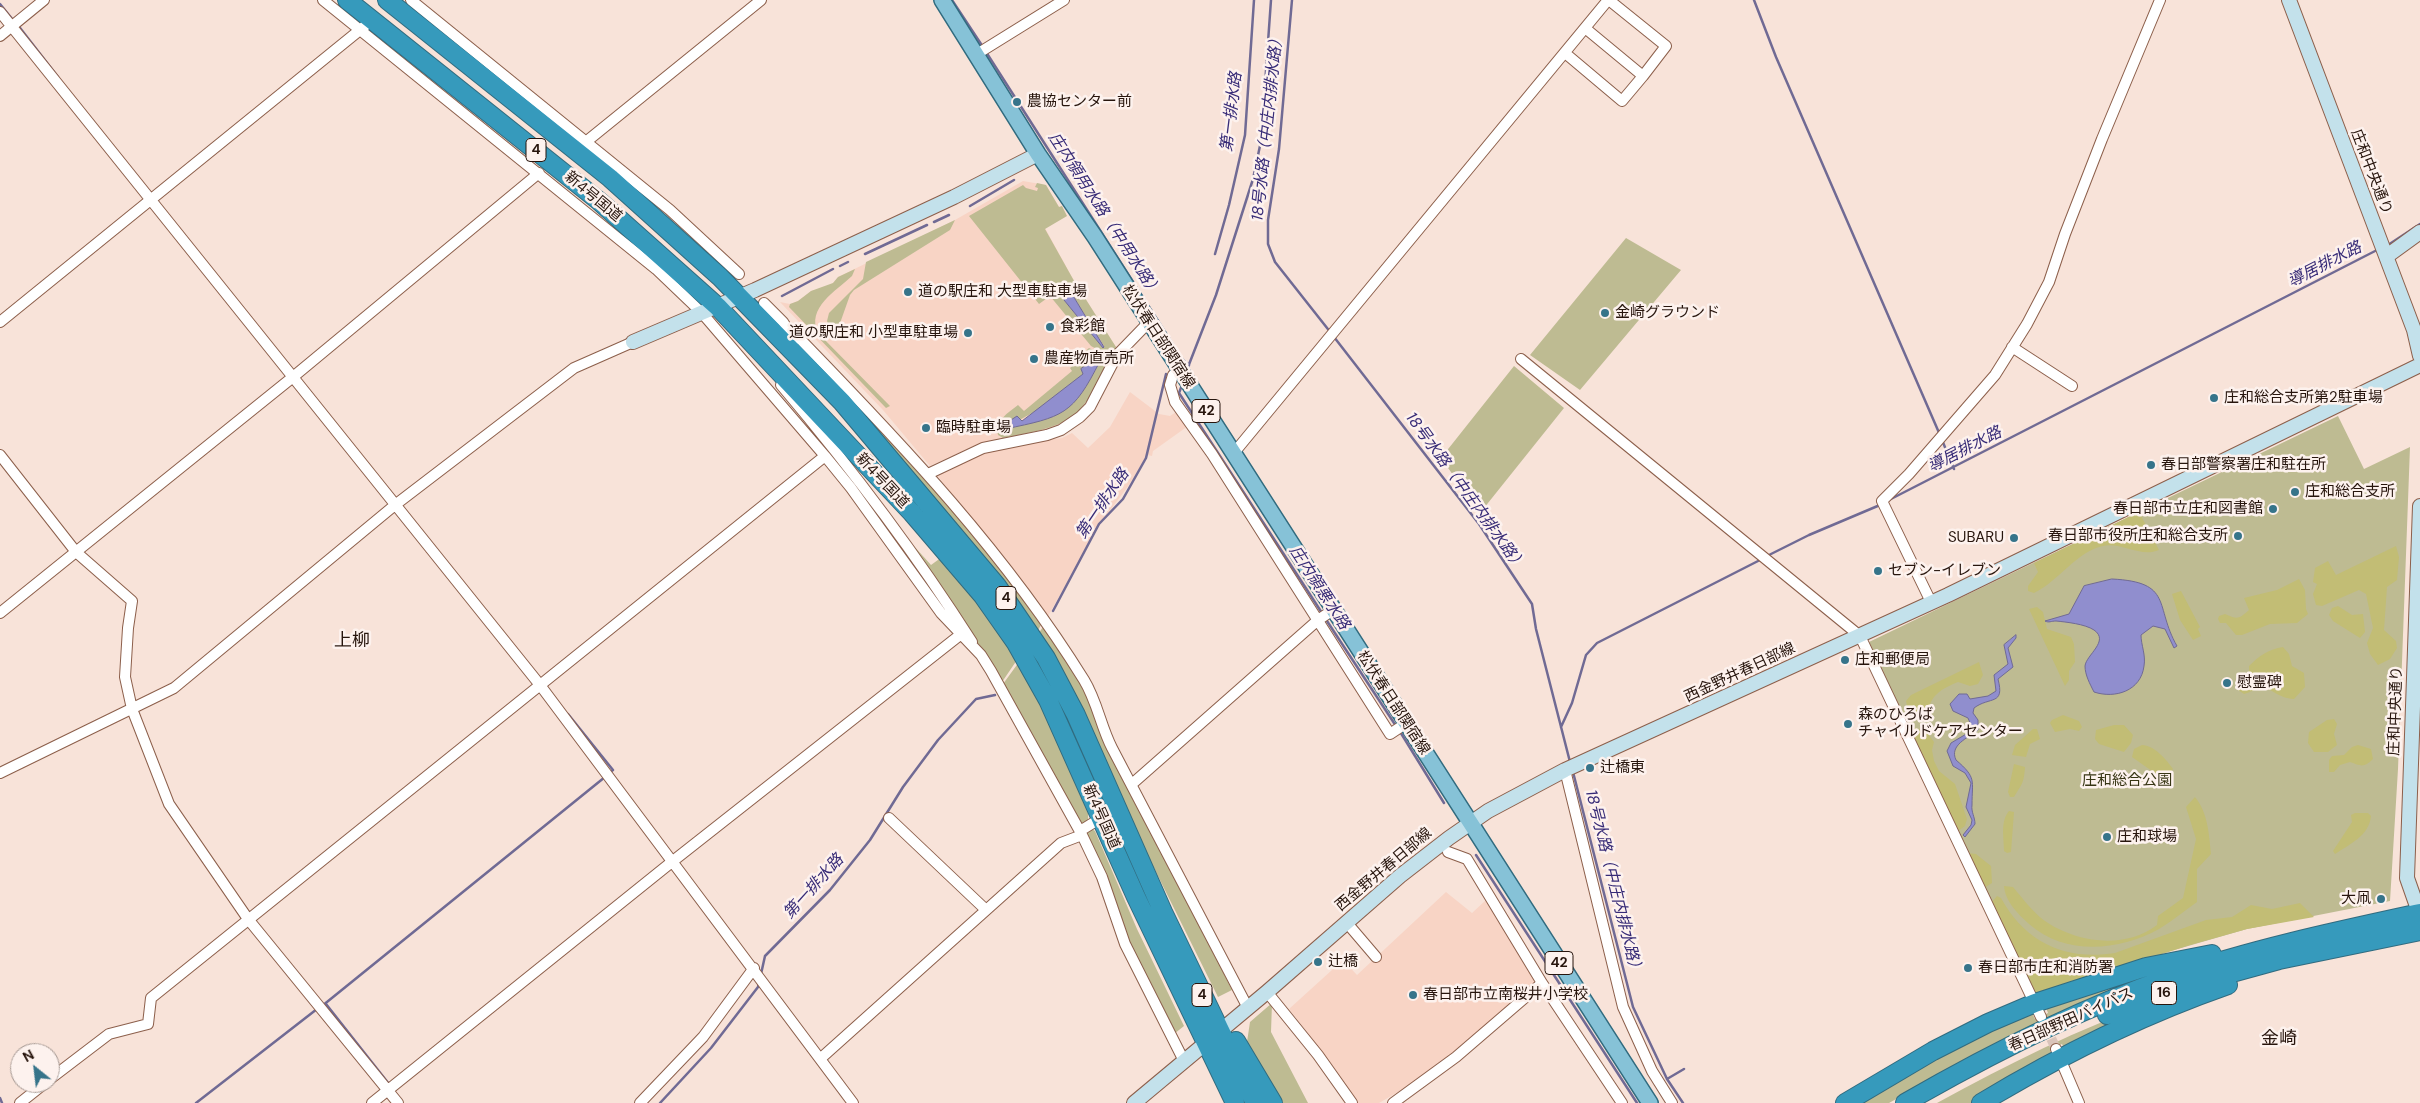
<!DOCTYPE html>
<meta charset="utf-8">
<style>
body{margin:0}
#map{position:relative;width:2420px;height:1103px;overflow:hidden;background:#f8e3d9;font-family:"DM Sans",sans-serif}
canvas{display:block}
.north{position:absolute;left:10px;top:1043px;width:50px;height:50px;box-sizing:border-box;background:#fdf2ee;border:1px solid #a79a94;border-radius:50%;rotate:331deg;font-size:14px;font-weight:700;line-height:20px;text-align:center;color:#27150d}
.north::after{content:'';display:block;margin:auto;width:18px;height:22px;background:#36748a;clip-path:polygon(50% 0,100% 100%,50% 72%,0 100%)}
</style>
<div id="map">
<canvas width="2420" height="1103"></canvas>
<div class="north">N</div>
</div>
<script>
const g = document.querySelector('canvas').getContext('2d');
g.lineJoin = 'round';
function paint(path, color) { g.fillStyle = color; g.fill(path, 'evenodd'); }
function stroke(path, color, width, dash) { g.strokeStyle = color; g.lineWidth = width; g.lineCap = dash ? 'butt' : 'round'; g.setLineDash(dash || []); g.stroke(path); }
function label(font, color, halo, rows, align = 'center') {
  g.font = font + ' "DM Sans","Noto Sans JP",sans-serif'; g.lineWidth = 5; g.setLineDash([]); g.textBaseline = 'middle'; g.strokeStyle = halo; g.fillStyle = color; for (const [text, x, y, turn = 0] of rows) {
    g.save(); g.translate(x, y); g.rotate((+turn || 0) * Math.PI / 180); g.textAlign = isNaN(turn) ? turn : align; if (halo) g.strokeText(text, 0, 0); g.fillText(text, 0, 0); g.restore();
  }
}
paint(new Path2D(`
 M1023,181L1046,185L1059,207L1062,206L1067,216L1045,228L1073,279L1116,347L1094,392L1065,422L1043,431L974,446L930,466L883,410L780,302L790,304L798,301L811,291L826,287L833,283L838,277L955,220Z
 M1130,392L1159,414L1170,416L1179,410L1188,426L1153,451L1152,456L1147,455L1129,485L1100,524L1047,618L937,475L977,456L1016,444L1062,438L1072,433L1088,448L1110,427Z
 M1446,892L1472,913L1486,900L1537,981L1451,1057L1422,1078L1379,1103H1358L1328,1059L1289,1009L1343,960L1357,975Z`), '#f8d4c5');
paint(new Path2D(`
 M1037,183L1046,185L1059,207L1062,206L1067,216L1045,229L1073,279L1116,347L1111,357L1091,346L1050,296L1039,304L969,216L1023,185L1026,188L1037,191L1038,188L1035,187ZM1072,294L1104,346L1103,348L1064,300V297Z
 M955,220L950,230L854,290L850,295L839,326L829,327L827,321L829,313L863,279L866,262Z
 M1626,238L1681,270L1580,390L1530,355Z
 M855,269L852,276C836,291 806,308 818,333L890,406L886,408L789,307L790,304L798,301L811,291L833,283L838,277Z
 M793,340L798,342L942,496L1008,579L1041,625L1037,632Z
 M1089,348L1111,359C1079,422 1072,425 1003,438L998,435C995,420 1008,413 1018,405L1024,411L1072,371L1070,368L1083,357L1082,354ZM1100,361C1074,414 1061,418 1005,428L1034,412Z
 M1514,366L1564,408L1480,513L1441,458Z
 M2338,416L2364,469L2410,447L2398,769L2390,901L2247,929L2150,957L2034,995L1869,642Z
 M913,545L931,565L942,557L976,599L1017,660L1002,682Z
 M1043,627L1082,686L1232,990L1218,997L1038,634Z
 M1019,662L1036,695L1088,813V821L1081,826L1003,684Z
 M1092,829L1095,831L1137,929L1184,1026L1174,1034L1132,948L1084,832Z
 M2224,955L1996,1043L1889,1103H1854L1910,1069L2031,1011L2035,1019L2048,1013L2045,1005Z
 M2254,972L2066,1052L2062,1044L2050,1050L2053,1059L1973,1103H1937C2007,1065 2079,1028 2155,1002C2188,991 2221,982 2254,972Z
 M1272,1003L1271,1032L1308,1103H1283L1247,1042L1250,1022Z`), '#bebb92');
paint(new Path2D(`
 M2139,512L2159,550C2140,558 2122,542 2103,546C2077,551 2059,581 2034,593L2028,591V586L2038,572L2034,563Z
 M2396,546L2399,557L2397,580L2387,587L2384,630L2396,641L2397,648L2390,659L2378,665L2370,654L2367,643L2373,628L2366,594L2359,590L2322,606L2316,605L2313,594L2317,584L2313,582L2315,568L2328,561L2336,575Z
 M2299,579L2305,590L2306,609L2308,614L2297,623L2270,624L2242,635H2236L2226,623H2220L2218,619L2219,616L2225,614C2237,619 2238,620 2249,610L2244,598L2277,590Z
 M2181,591L2200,627L2198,629L2201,636L2193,640L2180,620L2172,594Z
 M2338,606L2352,615L2363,614L2365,632L2360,638L2333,621L2329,615L2332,608Z
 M2037,607L2043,612L2047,629L2071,637L2074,644L2075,662L2069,671V680L2065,686L2029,609Z
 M2283,647L2289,654L2292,666L2304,673L2305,687L2294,699C2277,698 2272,687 2260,688C2255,689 2249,693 2244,694L2238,690L2236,682L2249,675V666C2259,656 2269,649 2283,647Z
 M1979,662L1983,675L1978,684L1970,686L1958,682C1945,687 1930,695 1929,710L1922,715C1912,712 1908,712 1906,701L1911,695Z
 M2063,715L2079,721L2082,727L2079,731L2070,729L2055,732L2050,723L2052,720Z
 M2334,719L2337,724L2334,734L2337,745L2328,752H2314L2308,743L2309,732L2327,720Z
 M2114,725H2124L2133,735L2131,743L2124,752L2099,744L2095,739L2096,730Z
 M1908,726L1926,731L1934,742L1932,750L1934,761L1939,771L1955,784L1967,819L1965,826L1958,831Z
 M2033,729H2037L2040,739L2030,744L2026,757L2012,755L2015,745Z
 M2142,745C2154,745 2167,760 2173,769L2166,779L2159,776L2132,757L2134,749Z
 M2358,745L2371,749L2373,759C2364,768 2361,766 2350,762L2340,765L2334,772H2329V760L2332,756L2344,755L2352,747Z
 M2014,764L2025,767C2024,783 2022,784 2014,797H2010L2008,792Z
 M2195,797C2208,813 2209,834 2211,854L2197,869V902C2184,911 2172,921 2159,929C2119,951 2065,956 2029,924C2018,914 2005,901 2004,886L2013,887C2024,900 2034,914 2048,923C2079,943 2126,949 2157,925L2158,916L2183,898L2196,839L2186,807Z
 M2009,811L2014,812L2011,852L2007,853L2004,851C2004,837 2000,822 2009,811Z
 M2355,813H2368L2371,816C2369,836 2350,844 2335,854L2333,851L2352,822L2351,815Z
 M1968,853L1976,854L1991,866L1992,883L1984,888Z
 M1997,896L2001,898C2025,942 2065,961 2115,953L2206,920L2232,917L2251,905L2272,909L2300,903L2314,917L2247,929L2190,945L2034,995L1991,903Z`), '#c2bd75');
const water = new Path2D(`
 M1069,293L1072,294L1104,347L1103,348L1064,300L1065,295Z
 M1095,359L1100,361C1073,415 1063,417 1005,429L1008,422L1017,416L1022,421L1083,374L1081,369Z
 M2112,579C2174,582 2154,606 2177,646L2174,648L2165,629L2153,626L2141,635C2141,645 2146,655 2144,666C2141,691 2115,699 2094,692C2090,684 2085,675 2085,666C2086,655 2110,641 2094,630C2085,624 2066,622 2056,621C2051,621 2049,623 2045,621L2069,614L2084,586Z
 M2016,635V638L2008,648L2013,667L1998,679C2005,706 1990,696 1974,708L1973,713L1978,720V730C1968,738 1949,745 1956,760C1977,778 1972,780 1972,805C1971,812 1975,817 1975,824L1965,837L1963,835L1971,825L1972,820L1966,807L1971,783L1965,773L1953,766L1947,751L1951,743L1973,730L1968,718L1953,711L1950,704L1959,694H1967L1970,699L1988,696L1996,691L1994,675L2008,664L2004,645Z`);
paint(water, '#908ece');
stroke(water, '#706a94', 1);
stroke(new Path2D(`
 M952,0L983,47
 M1292,0L1279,149L1268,220V244L1275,262L1331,333
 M1754,0L1776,57L1940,435
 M0,4L13,20
 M17,24L58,77
 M986,52L1183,360L1189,365
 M970,206L1014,180
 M934,222L949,215
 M2388,245L2420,224
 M865,254L927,225
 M1215,254L1229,205L1245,135L1254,0
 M840,266L848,262
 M782,296L833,269
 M1334,337L1479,524L1532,604L1536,629L1570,762
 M1188,367L1216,295L1253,179L1261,141L1271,0
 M1182,385L1179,393L1322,613
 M1942,440L1954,469
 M1887,501L2379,249
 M1767,556L1809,535L1880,505
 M1053,611L1099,524L1123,499L1146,458L1166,374
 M1325,618L1396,726
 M568,714L613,770L609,773
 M1561,727L1572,703L1586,655L1597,643L1762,559
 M1399,730L1444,803
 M1573,772L1633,1007L1667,1079L1683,1103
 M1476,855L1637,1103
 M761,974L765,956L830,890L870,840L903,787L938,740L976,699L995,695
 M326,1004L389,1084
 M322,1006L605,777
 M1667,1079L1684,1069
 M0,1098L2,1103
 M196,1103L317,1009
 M660,1103L711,1048L758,987L759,982`), '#706a94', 2.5);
stroke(new Path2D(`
 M2045,1025L2056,1049`), '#d9c4ba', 10, [10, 5]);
const street = new Path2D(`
 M323,0L656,269L702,313L825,456L851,488L941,613L981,655L991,671L1082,835L1102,877L1125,944L1184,1061
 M411,0L670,210L739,274
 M1609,0L1666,46L1643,76
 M0,12L540,685L853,1103
 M0,36L44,0
 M1565,53L1622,101L1643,76L1585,28
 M977,54L1064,0
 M587,141L761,0
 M764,303L783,322L792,336
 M0,322L366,25
 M780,338L792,336L801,340C904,446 1006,554 1084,680C1097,701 1101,727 1112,748C1157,835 1203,921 1248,1008
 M2012,347L2072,386
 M1521,359L1860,636L2041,1017
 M1180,370L1173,375L1170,385L1175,402L1212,454L1390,734L1405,724
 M781,385C852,469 913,549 972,642
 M1233,454L1608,0
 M0,455L76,552L132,601L128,628L125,677L132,709L169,804L248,919L398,1103
 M928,474L983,448L1047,435L1061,430L1080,417L1090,407L1117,355L1149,322
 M1931,602L1882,501L1909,474L1995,375L2027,324L2049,282L2065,234L2102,139L2160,0
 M0,613L293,377L539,173
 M1565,770L1623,1007L1652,1071L1672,1103
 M0,773L174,688L395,505L574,368L633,342
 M1132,784L1318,620L1333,610
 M889,818L985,909
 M1080,831L1101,818
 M1448,852L1467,859L1542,983L1622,1103
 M1347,923L1376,957
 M1267,992L1318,1055L1352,1103
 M2056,1049L2079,1103
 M820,1059L1061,843L1082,835
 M50,1079L109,1034L148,1024L151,998L825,456
 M20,1103L45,1083
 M372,1103L673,861L960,635
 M640,1103L703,1037L754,968
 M1393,1103L1456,1057L1542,983`);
const secondary = new Path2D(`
 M2289,0L2414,330L2420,356
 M2387,256L2420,232
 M633,342L755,290L954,197L1038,154
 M2420,506L2407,878L2420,915
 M1134,1103L1267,992L1400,876L1449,838L1488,811L1565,770L1948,595L2420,365`);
const primary = new Path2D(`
 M942,0L1038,154L1095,237L1650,1103`);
const highway = new Path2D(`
 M347,0L599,201L718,307L912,513L983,596L1016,643L1048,700L1136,897L1235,1103
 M387,0L610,178L720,277L842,402L997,586L1046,658L1076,715L1163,912L1255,1103
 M2107,1015L2177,988L2279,960L2420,931
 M1236,1041L1273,1103
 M1845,1103L1933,1051L1988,1023L2035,1003L2146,967L2212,954
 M1905,1103C1990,1054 2078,1009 2171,977C2252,949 2337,931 2420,913
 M1981,1103C2059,1056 2142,1015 2228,985`);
stroke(street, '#8c5f4b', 12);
stroke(secondary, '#8c5f4b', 16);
stroke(primary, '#316b7f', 18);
stroke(highway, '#316b7f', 20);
stroke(street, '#fff', 10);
stroke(secondary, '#c3e1eb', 14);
stroke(primary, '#86c2d7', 15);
stroke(highway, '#369abc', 18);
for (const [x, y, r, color] of [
 [1017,102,5,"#36748a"],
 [908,292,5,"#36748a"],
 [1605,313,5,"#36748a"],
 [1050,327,5,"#36748a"],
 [968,333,5,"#36748a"],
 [1034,359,5,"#36748a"],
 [2214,398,5,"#36748a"],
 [926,428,5,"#36748a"],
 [2151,465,5,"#36748a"],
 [2295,492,5,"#36748a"],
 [2273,509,5,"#36748a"],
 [2238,536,5,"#36748a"],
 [2014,538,5,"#36748a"],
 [1878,571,5,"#36748a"],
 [1845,660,5,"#36748a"],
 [2227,683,5,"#36748a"],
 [1848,724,5,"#36748a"],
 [1590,768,5,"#36748a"],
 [2107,837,5,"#36748a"],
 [2381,899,5,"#36748a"],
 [1318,962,5,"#36748a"],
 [1968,968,5,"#36748a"],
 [1413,995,5,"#36748a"]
]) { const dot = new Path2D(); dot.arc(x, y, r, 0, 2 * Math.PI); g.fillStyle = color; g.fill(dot); stroke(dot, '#fdf2ee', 2); }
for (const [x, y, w] of [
 [536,150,20],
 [1206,411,28],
 [1006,598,20],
 [1559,963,28],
 [2164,993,25],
 [1202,995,20]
]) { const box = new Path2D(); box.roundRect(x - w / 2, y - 11.5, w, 23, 4); g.fillStyle = '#fdf2ee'; g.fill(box); stroke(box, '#27150d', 1); }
label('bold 14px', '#27150d', null, [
 ["4",536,150],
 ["42",1206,411],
 ["4",1006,598],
 ["42",1559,963],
 ["16",2164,993],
 ["4",1202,995]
]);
label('15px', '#27150d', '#fdf2ee', [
 ["農協センター前",1027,102],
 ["道の駅庄和 大型車駐車場",918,292],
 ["金崎グラウンド",1615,313],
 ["食彩館",1060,327],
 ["道の駅庄和 小型車駐車場",958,333,"right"],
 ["農産物直売所",1044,359],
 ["庄和総合支所第2駐車場",2224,398],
 ["臨時駐車場",936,428],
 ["春日部警察署庄和駐在所",2161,465],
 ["庄和総合支所",2305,492],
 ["春日部市立庄和図書館",2263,509,"right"],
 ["春日部市役所庄和総合支所",2228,536,"right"],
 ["SUBARU",2004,538,"right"],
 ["セブン-イレブン",1888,571],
 ["庄和郵便局",1855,660],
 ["慰霊碑",2237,683],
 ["森のひろば",1858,715],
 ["チャイルドケアセンター",1858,732],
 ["辻橋東",1600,768],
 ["庄和球場",2117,837],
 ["大凧",2371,899,"right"],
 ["辻橋",1328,962],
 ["春日部市庄和消防署",1978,968],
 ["春日部市立南桜井小学校",1423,995]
], 'left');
label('15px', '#27150d', '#fdf2ee', [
 ["庄和中央通り",2371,172,69],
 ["新4号国道",593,197,40],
 ["松伏春日部関宿線",1158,337,57],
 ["新4号国道",882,481,47],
 ["西金野井春日部線",1740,673,-25],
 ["松伏春日部関宿線",1393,703,57],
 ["庄和中央通り",2396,711,-88],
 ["新4号国道",1101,817,66],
 ["西金野井春日部線",1384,870,-40],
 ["春日部野田バイパス",2071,1020,-24]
]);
label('15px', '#383615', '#fdf2ee', [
 ["庄和総合公園",2127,781]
]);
label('italic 16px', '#372b77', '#fdf2ee', [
 ["第一排水路",1232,112,-83],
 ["18号水路（中庄内排水路）",1268,126,-84],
 ["庄内領用水路（中用水路）",1104,215,57],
 ["導居排水路",2325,265,-27],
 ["導居排水路",1965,450,-27],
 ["18号水路（中庄内排水路）",1465,492,54],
 ["第一排水路",1103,504,-56],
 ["庄内領悪水路",1319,588,57],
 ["18号水路（中庄内排水路）",1613,883,76],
 ["第一排水路",814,887,-48]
]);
label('18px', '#27150d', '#fdf2ee', [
 ["上柳",352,641],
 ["金崎",2279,1039]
]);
</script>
